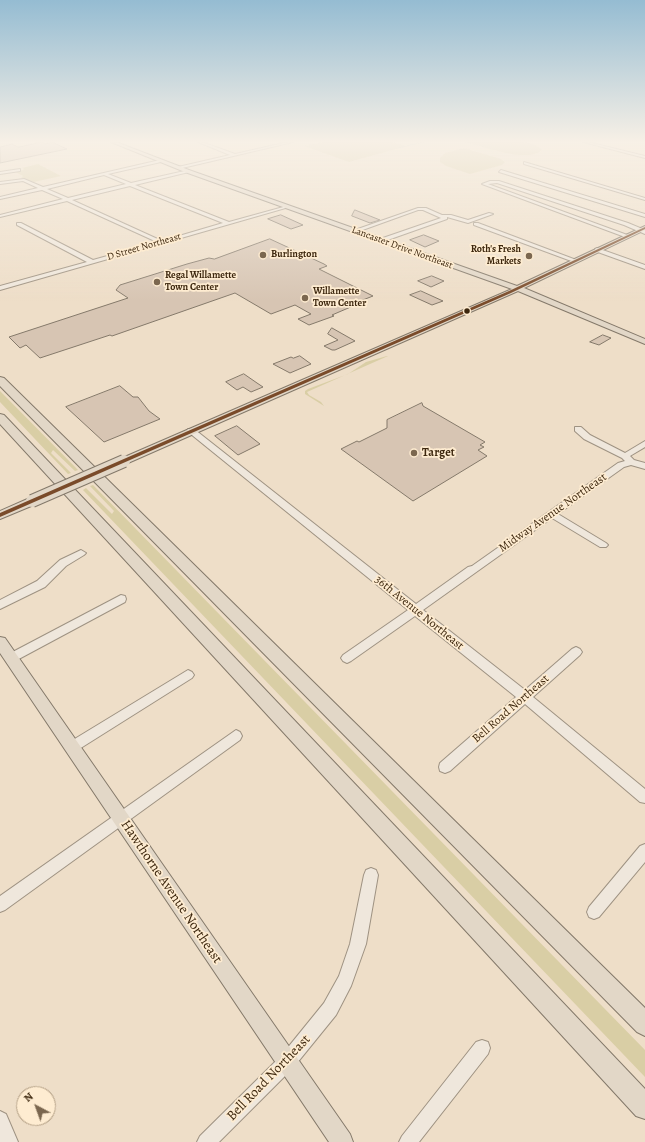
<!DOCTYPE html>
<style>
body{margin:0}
#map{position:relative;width:645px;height:1142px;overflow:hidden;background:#eedec8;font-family:Alegreya,serif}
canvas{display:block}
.north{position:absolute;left:16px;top:1086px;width:40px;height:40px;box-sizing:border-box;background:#feecd1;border:1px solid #b19d83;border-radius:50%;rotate:319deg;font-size:11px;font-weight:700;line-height:16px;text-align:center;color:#3d270e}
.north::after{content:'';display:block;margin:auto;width:14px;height:18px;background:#7b674f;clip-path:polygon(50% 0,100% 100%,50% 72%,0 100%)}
</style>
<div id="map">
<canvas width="645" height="1142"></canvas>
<div class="north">N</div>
</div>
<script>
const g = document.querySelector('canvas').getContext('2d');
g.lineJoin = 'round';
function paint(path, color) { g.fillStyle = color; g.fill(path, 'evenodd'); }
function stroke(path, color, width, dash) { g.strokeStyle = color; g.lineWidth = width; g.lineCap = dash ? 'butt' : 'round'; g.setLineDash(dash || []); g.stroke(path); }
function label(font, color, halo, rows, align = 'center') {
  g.font = font + ' Alegreya,serif'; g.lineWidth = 3.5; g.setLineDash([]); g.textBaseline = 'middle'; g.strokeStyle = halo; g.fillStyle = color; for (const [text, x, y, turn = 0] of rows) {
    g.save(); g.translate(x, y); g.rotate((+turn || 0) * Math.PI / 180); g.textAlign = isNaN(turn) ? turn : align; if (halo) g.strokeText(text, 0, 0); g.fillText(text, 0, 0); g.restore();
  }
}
paint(new Path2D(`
 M324,142H392L407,146L349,162L304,146Z
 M465,142C481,142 534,137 542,150C528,164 482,146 465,142Z
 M464,148L501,159L505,162L502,165L470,174L446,166L440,162V158L445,153Z
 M38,164L61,176L34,182L21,178L23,176L15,172L23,170L24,169L22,168Z
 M387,356H388L307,392L309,395L321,402L324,406L305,394V391L308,389L348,374L366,362Z
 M0,391L78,470L75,471L53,450L51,453L71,473L68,474L0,402Z
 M93,485L645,1050V1077L83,490L86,488L112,514L114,511L90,486Z`), '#d9cea5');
stroke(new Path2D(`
 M398,148L423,142`), '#b8c8b2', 1);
const building = new Path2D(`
 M43,142L45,144L52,142L67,149L0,163V147L12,144L18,147Z
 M355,210L380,220L370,223L352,216Z
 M281,215L303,225L291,229L268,219Z
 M424,235L439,241L425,247L410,240Z
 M270,239L324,264L327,266L319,269L373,296L350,305L353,306L332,315L334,316L309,325L298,319L311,314L295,305L271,314L235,293L112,336L110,335L40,358L26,345L20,348L9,337L128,298L116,290L120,285L187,264L209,258L214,259Z
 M432,276L444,281L431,287L418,281Z
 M421,291L443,301L432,305L410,295Z
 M332,328L355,341L335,350H332L324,346L338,340L328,334Z
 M603,335L611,338L599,345L590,342Z
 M300,356L311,364L290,373L273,364L291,357L293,358Z
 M244,374L257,383L263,387L251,392L243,387L237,390L226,382Z
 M120,386L133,397H138L149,411L160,419L104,442L66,407Z
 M422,403L423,406L485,442L480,445L484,447L478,450L487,456L413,501L341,449L357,441L359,442L387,428V420Z
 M237,426L260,444L238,455L215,436Z`);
paint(building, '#d7c5b3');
stroke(building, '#84796a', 1);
const minor = new Path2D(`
 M198,142H202L235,154L288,142H293L178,169V167L230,155Z
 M583,142H588L645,156V158Z
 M160,160L161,162L108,174L131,183L189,170V172L135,185L229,222L287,206L289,207L0,290V286L87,262L17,225V223H21L93,260L157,242L67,201L0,217V215L63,199L42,190L0,199V197L38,188L23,181L0,184V182L24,179L43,187ZM104,175L126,184L68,198L47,189ZM130,186L223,223L162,241L72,200Z
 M524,162L645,198V200L524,164Z
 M20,169V171L0,174V172Z
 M501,170L645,214V217L499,172Z
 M490,181H499L628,223L645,230V234L624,225L497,183L488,184L630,236L625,237L482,184Z
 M418,208H426L442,215H451L468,220L489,213L493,214L468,223L447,217V219L382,242L379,240L380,239L441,218L423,210H418L357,232L352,231Z
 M474,223H478L579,261L574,262L474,225Z
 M597,248L645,265V269L595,251V249Z
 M575,427H581L590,435L625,453L645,441V447L630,456L634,460L645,463V469L631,465L624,467L558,514L606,543L608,545L606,547H600L552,518L423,610L525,690L572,649L576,647L580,649L582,652L580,655L533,697L645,789V803L640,802L525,704L450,771L445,773L440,771L439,767L440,763L516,697L415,616L351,661L347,663L343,661L341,658L343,655L408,610L187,431L188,429H194L416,604L468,567L472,566L618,463L625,461L622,458L584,439L575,431Z
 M81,550L86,553L84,555L66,566L45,587L0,609V600L37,581L60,560Z
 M121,595L125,596L126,599L125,602L15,661L11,663L7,661L5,658L7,655Z
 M188,670L192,672L194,675L192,678L76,751L72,753L68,751L66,747L68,743Z
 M236,730L240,732L242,736L240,740L5,910L0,912V896Z
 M645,844V862L599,917L594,919L589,917L587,912L589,907L640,846Z
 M371,868L376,870L378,875L366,944L351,986L336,1015L293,1068L219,1142H197L200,1136L281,1056L324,1003L339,976L350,944L364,875L366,870Z
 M482,1040L488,1042L490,1048L488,1054L419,1142H399L402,1136L476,1042Z
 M0,1111L6,1114L18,1142H0Z`);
const major = new Path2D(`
 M111,142H116L189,170L517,286L645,226V230L524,288L645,339V344L518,291L128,463H120L119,461L120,459L512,289L185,172Z
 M32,497L36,498L37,501L36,504L0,519V511Z
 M0,637L5,638L350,1134L353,1142H329L0,653Z`);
const highway = new Path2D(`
 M0,377L4,378L645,1008V1036L637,1032L0,386Z
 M0,414L4,415L645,1089V1119L636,1116L0,424Z`);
stroke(minor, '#9e9282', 2);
stroke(major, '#84796a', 2);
stroke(highway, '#84796a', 2);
paint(minor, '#efe7dc');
paint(major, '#e2d7c7');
paint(highway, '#e2d7c7');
const majorBridge = new Path2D(`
 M32,501L124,461`);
stroke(majorBridge, '#84796a', 14, []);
stroke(majorBridge, '#e2d7c7', 12);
paint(new Path2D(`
 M645,227V229L511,293L0,517V513L509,291Z`), '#7a4b2a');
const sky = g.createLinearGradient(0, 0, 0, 301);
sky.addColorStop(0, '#95bcd2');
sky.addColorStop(0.47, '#f7f0e6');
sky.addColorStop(1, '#f7f0e600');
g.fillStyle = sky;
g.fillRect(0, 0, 645, 301);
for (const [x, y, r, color] of [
 [263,255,4,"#7b674f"],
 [529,256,4,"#7b674f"],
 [157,282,4,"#7b674f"],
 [305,298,4,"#7b674f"],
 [467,311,3.5,"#3d270e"],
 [414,453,4,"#7b674f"]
]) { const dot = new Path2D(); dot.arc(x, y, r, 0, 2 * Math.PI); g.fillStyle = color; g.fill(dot); stroke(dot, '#feecd1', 1.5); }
label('10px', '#3d270e', '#feecd1', [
 ["D Street Northeast",144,247,-16],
 ["Lancaster Drive Northeast",402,248,20]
]);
label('bold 10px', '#3d270e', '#feecd1', [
 ["Roth's Fresh",521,250,"right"],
 ["Markets",521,262,"right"],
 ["Burlington",271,255],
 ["Regal Willamette",165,276],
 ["Town Center",165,288],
 ["Willamette",313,292],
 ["Town Center",313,304]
], 'left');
label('bold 12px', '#3d270e', '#feecd1', [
 ["Target",422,453]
], 'left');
label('12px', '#3d270e', '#feecd1', [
 ["Midway Avenue Northeast",553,513,-35],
 ["36th Avenue Northeast",419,613,39],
 ["Bell Road Northeast",511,709,-41]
]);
label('14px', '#3d270e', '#feecd1', [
 ["Hawthorne Avenue Northeast",171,892,56],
 ["Bell Road Northeast",269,1078,-46]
]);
</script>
